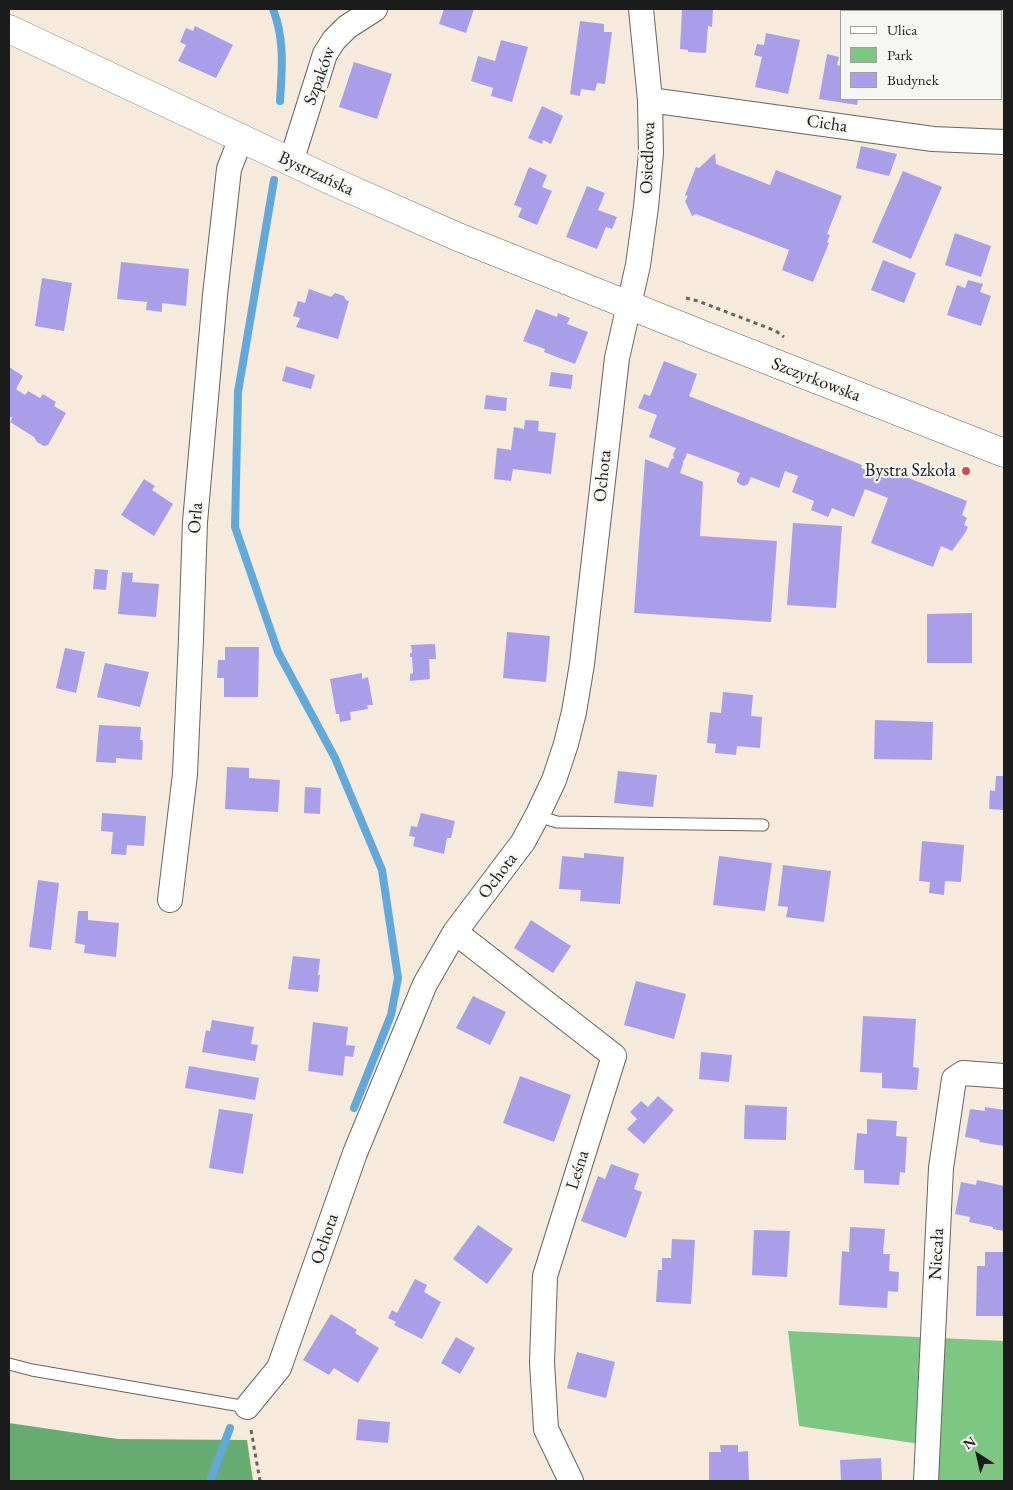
<!DOCTYPE html>
<meta charset="utf-8">
<style>
body{margin:0}
#map{position:relative;width:1013px;height:1490px;overflow:hidden;background:#f5eadb;font-family:"EB Garamond",serif}
canvas{display:block}
.frame{position:absolute;inset:0;border:10px solid #1c1c1c;pointer-events:none}
.legend{position:absolute;left:840px;top:10px;width:162px;height:90px;box-sizing:border-box;background:#f6f6f2;border:1px solid #9f9f9c;margin:0;padding:6px 9px;list-style:none;font-size:15px;color:#1c1c1c}
.legend li{display:flex;align-items:center;gap:10px;height:25px}
.legend b{width:25px;border:1px solid #9f9f9c}
.north{position:absolute;left:953px;top:1430px;width:50px;height:50px;-webkit-text-stroke:4px #f6f6f2;paint-order:stroke;rotate:325deg;font-size:14px;font-weight:700;line-height:20px;text-align:center;color:#1c1c1c}
.north::after{content:'';display:block;margin:auto;width:18px;height:22px;background:#1c1c1c;clip-path:polygon(50% 0,100% 100%,50% 72%,0 100%)}
</style>
<div id="map">
<canvas width="1013" height="1490"></canvas>
<div class="frame"></div>
<ul class="legend">
<li><b style="height:6px;background:#fff"></b>Ulica</li>
<li><b style="height:14px;background:#7ec783"></b>Park</li>
<li><b style="height:14px;background:#ab9ee9"></b>Budynek</li>
</ul>
<div class="north">N</div>
</div>
<script>
const g = document.querySelector('canvas').getContext('2d');
g.lineJoin = 'round';
function paint(path, color) { g.fillStyle = color; g.fill(path, 'evenodd'); }
function stroke(path, color, width, dash) { g.strokeStyle = color; g.lineWidth = width; g.lineCap = dash ? 'butt' : 'round'; g.setLineDash(dash || []); g.stroke(path); }
function label(font, color, halo, rows, align = 'center') {
  g.font = font + ' "EB Garamond",serif'; g.lineWidth = 4.5; g.setLineDash([]); g.textBaseline = 'middle'; g.strokeStyle = halo; g.fillStyle = color; for (const [text, x, y, turn = 0] of rows) {
    g.save(); g.translate(x, y); g.rotate((+turn || 0) * Math.PI / 180); g.textAlign = isNaN(turn) ? turn : align; if (halo) g.strokeText(text, 0, 0); g.fillText(text, 0, 0); g.restore();
  }
}
paint(new Path2D(`
 M788,1331L1004,1341V1481H932L920,1444L799,1426Z`), '#7ec783');
paint(new Path2D(`
 M9,1423L118,1439L247,1440L253,1481H9Z`), '#66ac71');
stroke(new Path2D(`
 M273,9C285,40 282,69 280,101
 M274,180L238,392L235,527L278,652L335,758L382,870L398,978L391,1015L354,1108
 M210,1481L230,1428`), '#62a8d8', 8);
paint(new Path2D(`
 M444,9H474L466,33L439,24Z
 M682,9L713,10L712,27L708,26L706,53L688,52V50L680,49Z
 M580,21L604,24V32H612L605,84L597,83L595,91L581,89L580,96L570,94Z
 M195,26L233,45L216,78L178,61L186,45L180,42L186,28L193,31Z
 M766,33L800,40L788,94L755,87L762,57L754,55L757,44L764,45Z
 M501,40L528,47L512,102L491,96L493,88L471,81L478,56L495,61Z
 M827,54L839,57L837,65L842,66V99H858L857,105L819,99Z
 M354,62L392,74L377,119L339,107Z
 M542,106L563,116L551,144L543,140L542,144L528,138Z
 M861,146L897,154L889,176L856,168Z
 M715,153L716,164L770,185L776,170L842,196L827,234L830,235L827,242L829,243L813,282L782,270L789,250L696,214L692,216L685,201L688,196L685,195L696,167L699,168Z
 M529,167L547,175L542,187L552,191L537,225L518,217L522,208L514,205Z
 M903,171L942,187L911,259L872,242Z
 M587,186L605,193L598,210L617,217L612,229L606,227L597,249L566,237Z
 M955,233L991,246L981,277L945,265Z
 M883,260L916,273L904,303L871,290Z
 M121,262L189,269L186,306L162,303V312L146,310L147,302L117,299Z
 M42,278L72,283L64,331L35,326Z
 M968,280L983,284L980,292L991,296L981,326L947,315L957,285L965,288Z
 M309,289L331,297L335,293L344,296L346,300L349,301L338,339L296,327L300,318L293,316L298,301L305,303Z
 M536,309L557,317L558,313L570,318L567,324L588,332L575,364L544,352L545,349L523,341Z
 M664,361L697,374L689,396L862,465L861,468L879,475L883,468L967,501L962,515L967,518L964,525L968,527L965,533L952,551L941,546L933,567L871,543L888,498L865,489L854,517L832,508L828,517L811,510L814,501L792,492L798,476L785,471L779,488L751,477L748,484L744,486L739,484L737,482V479L740,473L687,453L685,459L683,461V464L680,473L703,482L700,536L777,541L771,622L634,613L645,459L668,468L671,460L674,458L673,454L676,448L649,437L657,415L638,408L644,394L650,396Z
 M286,366L315,375L311,389L282,381Z
 M9,367L23,376L16,389L25,395L28,391L40,398L43,394L56,402L54,406L66,413L48,445L44,446L37,442L34,437L10,422L12,418L9,416Z
 M551,372L573,375L571,389L549,386Z
 M486,395L507,398L506,411L484,409Z
 M525,420L539,421L538,431L556,433L551,474L513,469L511,481L494,479L497,448L511,450L514,427L524,429Z
 M144,479L155,486L152,490L173,504L154,536L121,515Z
 M793,523L842,526L836,608L787,605Z
 M95,569L108,570L106,590L93,589Z
 M122,572L133,573L132,582L159,584L156,617L118,614Z
 M972,613V663H927V614Z
 M507,632L550,636L546,682L503,678Z
 M435,644L436,659H429L430,679L410,681V674L413,673L412,657H410V653H412L411,645Z
 M225,647H259L258,697H224V678H217L218,660H225Z
 M65,648L85,652L76,693L56,688Z
 M105,663L149,672L140,707L97,697Z
 M362,673V679L368,677L373,705H367L368,709L350,712L351,720L340,722L339,714H336L330,679Z
 M723,692L753,695L751,716L762,717L760,748L737,746L736,755L715,753L716,744L707,743L710,712L721,713Z
 M875,720L933,722L932,760L874,759Z
 M99,725L141,727L140,740H143L142,760L116,758V763L96,762Z
 M227,767L249,768V778L280,780L278,812L225,809Z
 M618,771L657,775L653,807L614,803Z
 M996,776H1004V810L989,809L990,790L995,791Z
 M305,787L321,788L320,814L304,813Z
 M102,813L146,816L144,846L127,845L126,855L111,854L113,832L101,831Z
 M421,813L455,821L451,838H447L444,854L413,846L415,837L409,836L411,826L417,827Z
 M922,841L964,845L961,882L945,881L944,895L929,893L930,882L919,881Z
 M584,853L624,857L620,904L580,901L581,890L559,889L562,856L584,858Z
 M719,856L772,863L765,911L713,905Z
 M783,865L831,871L824,922L786,917L788,907L778,906Z
 M38,880L59,883L51,950L29,947Z
 M78,911H88V920L119,923L116,957L84,953L85,945L75,943Z
 M531,920L571,946L553,973L514,948Z
 M293,956L320,959L318,975H320L318,992L288,989Z
 M636,981L686,994L674,1039L624,1025Z
 M473,996L506,1012L490,1045L456,1028Z
 M863,1016L916,1019L913,1067L919,1068L917,1090L882,1088V1073L860,1072Z
 M212,1020L254,1027L251,1044L258,1045L255,1061L202,1052L206,1030L210,1031Z
 M313,1022L348,1027L346,1045L355,1046L353,1057L345,1056L343,1076L308,1071Z
 M701,1052L732,1055L729,1082L699,1079Z
 M189,1066L259,1078L255,1100L185,1088Z
 M520,1076L571,1095L554,1142L503,1123Z
 M658,1096L674,1110L644,1144L627,1129L637,1119L630,1112L641,1101L648,1107Z
 M745,1105L787,1107L786,1140L744,1139Z
 M985,1107L1004,1110V1146L979,1142L980,1140L965,1137L970,1109L985,1111Z
 M219,1109L253,1114L243,1174L209,1168Z
 M867,1119L897,1121L896,1136L907,1137L905,1173L900,1172L899,1185L864,1183V1170H854L857,1133L867,1134Z
 M611,1164L639,1174L634,1189L642,1192L626,1238L581,1221L598,1176L605,1179Z
 M977,1180L1004,1186V1231L993,1229V1227L969,1222L970,1217L955,1214L961,1182L976,1185Z
 M478,1225L513,1249L487,1284L453,1259Z
 M850,1227L885,1229L883,1254H890L889,1271L899,1272L898,1292L888,1291L887,1308L839,1305L842,1251L849,1252Z
 M754,1230L790,1231L787,1277L752,1275Z
 M672,1239L695,1240L691,1304L656,1302L658,1270H662V1258H671Z
 M985,1252H1004V1316H976L977,1266H985Z
 M415,1279L427,1285L424,1292L441,1302L422,1339L394,1325L396,1322L388,1318L392,1310L397,1313Z
 M331,1314L357,1330L355,1333L379,1348L358,1383L334,1368L329,1375L303,1360Z
 M456,1337L475,1348L460,1374L441,1363Z
 M577,1352L615,1362L606,1398L567,1388Z
 M358,1419L390,1422L388,1443L356,1440Z
 M720,1445H738V1452L748,1451L749,1481H709V1452H721Z
 M881,1458L882,1481H841L840,1460Z`), '#ab9ee9');
const service = new Path2D(`
 M537,816L557,822L763,825
 M9,1364L32,1370L247,1407`);
const minor = new Path2D(`
 M650,100L933,139L1004,142
 M291,162L325,54L334,40L347,27L375,9
 M170,900L185,774L191,639L195,522L215,295L229,169L241,138
 M455,932L614,1056L545,1276L542,1362L546,1429L571,1481
 M247,1407L279,1368L355,1153L425,984L455,932L523,842L537,816L554,780L566,744L574,712L582,664L617,358L638,265L646,207L651,153L650,100L641,9
 M926,1481L941,1168L954,1079L963,1073L1004,1076`);
const secondary = new Path2D(`
 M9,29L332,181L458,237L711,338L1004,453`);
stroke(service, '#68645f', 13);
stroke(minor, '#68645f', 26);
stroke(secondary, '#68645f', 29);
stroke(new Path2D(`
 M686,298L698,301L776,331L784,337
 M251,1430L260,1481`), '#68645f', 3, [4, 4]);
stroke(service, '#fff', 11);
stroke(minor, '#fff', 24);
stroke(secondary, '#fff', 28);
for (const [x, y, r, color] of [
 [966,471,5,"#d1495b"]
]) { const dot = new Path2D(); dot.arc(x, y, r, 0, 2 * Math.PI); g.fillStyle = color; g.fill(dot); stroke(dot, '#f6f6f2', 2); }
label('18px', '#1c1c1c', '#f6f6f2', [
 ["Szpaków",320,76,-70],
 ["Cicha",827,124,8],
 ["Osiedlowa",648,158,-88],
 ["Bystrzańska",316,174,25],
 ["Szczyrkowska",816,380,21],
 ["Ochota",603,476,-84],
 ["Orla",196,518,-86],
 ["Ochota",498,876,-53],
 ["Leśna",578,1170,-73],
 ["Ochota",325,1239,-71],
 ["Niecała",937,1254,-87]
]);
label('18px', '#1c1c1c', '#f6f6f2', [
 ["Bystra Szkoła",956,471]
], 'right');
</script>
